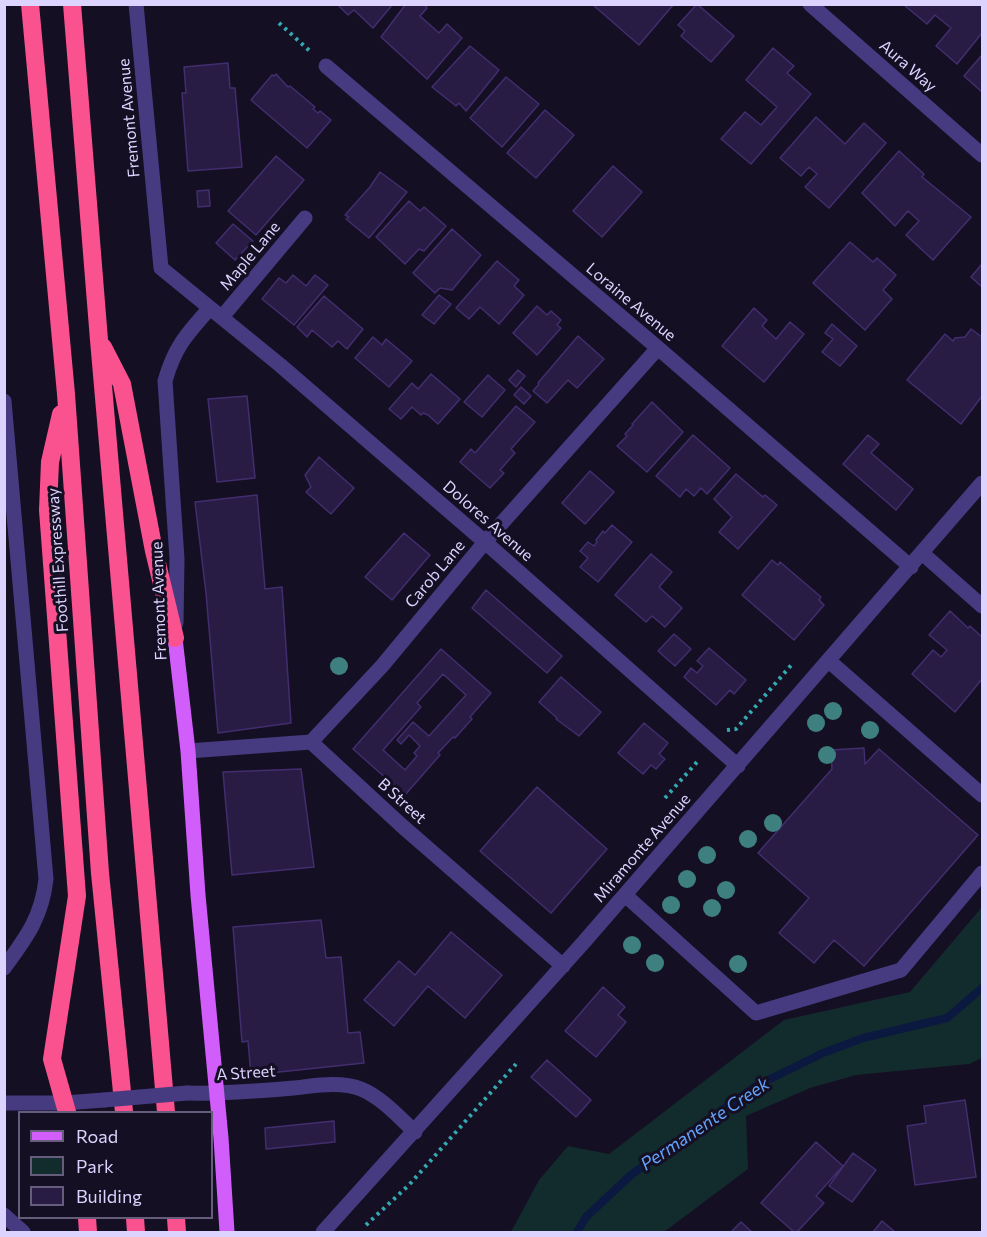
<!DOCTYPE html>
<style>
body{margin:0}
#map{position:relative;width:987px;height:1237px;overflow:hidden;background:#150f23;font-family:Commissioner,sans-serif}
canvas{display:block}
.frame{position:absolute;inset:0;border:6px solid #dcd3fe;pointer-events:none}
.legend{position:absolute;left:18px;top:1111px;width:195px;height:108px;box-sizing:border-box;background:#150f23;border:2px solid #655d7b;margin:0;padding:8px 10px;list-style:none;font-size:18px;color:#dcd3fe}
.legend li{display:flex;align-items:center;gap:12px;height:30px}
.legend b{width:30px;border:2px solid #655d7b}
</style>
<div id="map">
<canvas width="987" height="1237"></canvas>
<div class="frame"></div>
<ul class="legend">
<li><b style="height:8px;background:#d15dfa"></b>Road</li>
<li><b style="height:16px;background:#122b2d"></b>Park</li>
<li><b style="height:16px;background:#281b44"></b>Building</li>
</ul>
</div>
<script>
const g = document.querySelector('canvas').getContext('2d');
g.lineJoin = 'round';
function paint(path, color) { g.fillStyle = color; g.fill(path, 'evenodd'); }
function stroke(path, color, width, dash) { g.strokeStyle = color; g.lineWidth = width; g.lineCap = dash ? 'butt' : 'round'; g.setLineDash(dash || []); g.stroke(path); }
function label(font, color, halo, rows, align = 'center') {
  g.font = font + ' Commissioner,sans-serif'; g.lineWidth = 6; g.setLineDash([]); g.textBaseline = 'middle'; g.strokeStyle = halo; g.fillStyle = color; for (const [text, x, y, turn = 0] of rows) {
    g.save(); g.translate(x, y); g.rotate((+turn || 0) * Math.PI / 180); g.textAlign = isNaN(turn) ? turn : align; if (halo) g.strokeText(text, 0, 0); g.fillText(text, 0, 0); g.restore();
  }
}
paint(new Path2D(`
 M982,907V1058L969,1064L856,1075L810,1088L746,1116L748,1169L664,1232H511L539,1180L568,1146L609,1154L784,1020L910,992Z`), '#122b2d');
stroke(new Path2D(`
 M577,1232L586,1217L632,1174L756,1086L823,1053L863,1038L947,1018L982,988`), '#0b1840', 8);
const building = new Path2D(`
 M337,4H393L373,28L354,10L348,15Z
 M406,4H424L427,8L420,16L439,33L447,24L462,38L427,79L381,37Z
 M592,4H674L639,45Z
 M697,4L734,36L711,62L681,36L685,31L678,25Z
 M980,4L982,7V33L957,64L936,46L951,28L935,15L927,24L904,5Z
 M470,46L499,70L466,111L459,103L456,106L432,87Z
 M773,48L794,66L787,73L811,94L751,164L721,139L745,112L761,125L777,107L746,80Z
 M982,55V92L964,76Z
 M228,63L230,88H235L242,167L188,171L182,93H186L184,67Z
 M276,74L288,87L290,86L315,107L313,109L318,113L320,111L331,120L307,148L251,100L272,75L274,76Z
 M506,77L539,104L502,147L470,118Z
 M545,110L574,135L536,178L507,153Z
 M816,117L845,144L864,123L886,143L829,208L805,187L817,174L809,167L801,176L780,158Z
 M899,151L924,174L922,177L971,217L933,260L906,235L919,221L908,211L895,226L862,193Z
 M276,156L304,180L256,235L228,211Z
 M613,166L642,192L602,237L573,211Z
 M380,172L407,192L369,238L346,219L349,217L345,215L370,187Z
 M209,190L210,206L198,207L197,191Z
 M409,201L420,211L424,207L446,226L424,251L419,249L405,264L376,237Z
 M233,224L253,241L235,260L216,243Z
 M452,229L481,255L452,290L440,288L435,293L413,273Z
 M850,242L873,262L877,258L896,275L883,290L892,299L865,330L813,283Z
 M497,261L519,280L514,286L524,295L499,324L480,307L469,319L456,308Z
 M982,264V287L971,277Z
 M293,275L306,286L315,275L328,285L294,325L262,299L279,278L286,283Z
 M439,295L451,304L434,324L422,315Z
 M324,296L363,329L347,349L338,341L332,347L312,330L307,337L297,327Z
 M537,306L547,315L551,311L561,320L557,325L561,328L537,355L513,333Z
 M754,308L767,320L762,326L776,339L790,322L804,334L764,382L722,346Z
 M832,324L857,346L840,366L822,352L833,339L825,333Z
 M971,329L982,337V396L961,424L907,380L945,334L953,341L955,338L965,337Z
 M578,336L604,359L577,388L568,380L547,403L533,391L539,384L538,383Z
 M373,337L382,345L386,339L412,361L389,387L355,358Z
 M518,370L525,376L516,387L509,380Z
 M431,374L460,399L438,424L428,415L423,413L421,415L412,407L401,419L389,409L412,383L418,389Z
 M488,375L505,390L482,417L464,402Z
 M521,387L531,396L524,404L514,395Z
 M247,396L255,478L217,482L208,399Z
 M652,402L683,432L647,472L617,446L627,436L625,434L633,425L632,424Z
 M516,406L535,422L511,449L515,453L500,470L504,473L490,488L460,462L471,449L475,453Z
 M693,435L730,468L707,494L701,488L694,496L686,489L680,497L656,476Z
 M868,435L879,444L871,453L913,489L896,510L843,464Z
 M319,457L354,488L331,514L306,492L311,487L305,475Z
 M590,471L614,492L585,524L562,503Z
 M736,474L763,497L765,495L777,505L738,549L719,532L732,517L714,499Z
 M257,495L265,589L282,587L291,723L218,733L206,593L195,502Z
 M612,525L632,542L598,582L580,567L588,558L580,551L588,542L594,546L597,542L596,540L603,531L605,533Z
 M404,533L430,555L392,600L365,577Z
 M651,554L672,572L659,587L682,608L665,627L652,616L646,622L615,595Z
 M772,560L778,565L780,562L821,597L819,600L824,605L794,640L742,595Z
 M486,590L562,656L547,673L472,608Z
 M950,611L968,628L970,626L982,637V679L955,712L912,674L933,650L941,657L947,650L929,635Z
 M674,634L691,649L675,666L658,651Z
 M709,648L746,680L734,694L730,690L716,705L684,677L691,668L697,673L703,666L697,661Z
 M441,649L491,693L470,717L472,719L455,738L453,737L438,753L440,755L405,795L353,749ZM443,674L466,695L429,736L413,722L397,740L401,744L409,735L420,746L414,753L417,756L405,770L383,750L421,707L417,703Z
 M561,677L601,712L579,736L556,719L557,718L539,702Z
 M644,723L668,743L659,754L665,759L656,769L651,765L643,774L618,753Z
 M864,748L865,764L879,749L978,835L864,966L834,940L814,963L779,933L809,898L758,853L832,769L831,750Z
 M301,769L314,867L232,875L223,772Z
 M537,787L607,849L551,913L480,851Z
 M321,920L326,958L341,957L348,1033L360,1032L364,1063L251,1075L248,1041L242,1042L233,927Z
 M451,932L502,975L465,1018L428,986L394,1026L364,1000L399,961L415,975Z
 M603,987L625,1007L618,1015L626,1022L596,1057L565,1031Z
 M547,1060L591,1100L576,1117L531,1077Z
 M965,1100L976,1177L915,1185L907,1126L926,1123L924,1106Z
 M334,1121L335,1142L266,1149L265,1128Z
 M816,1142L843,1166L816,1196L824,1203L797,1232H794L761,1203Z
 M853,1153L876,1170L852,1202L829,1186Z
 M882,1221L895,1232H873Z
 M741,1222L752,1232H731Z`);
paint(building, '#281b44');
stroke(building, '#422e6f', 1.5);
stroke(new Path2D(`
 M279,23L312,53
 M727,730L736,729L793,663
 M665,798L697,762
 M366,1225L409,1185L516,1064`), '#32abb2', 4, [3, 4.5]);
stroke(new Path2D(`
 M136,4L161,268L280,365L485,542L738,766
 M810,4L982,155
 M326,66L658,348L911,567
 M222,317L305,218
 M4,401L46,879C42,917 26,938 4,968
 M922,553L982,606
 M176,623L177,559L165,381C175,346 187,334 210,308
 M829,661L982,795
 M311,742L382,666L485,542L658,348
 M188,751L311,742L401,825L563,966
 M625,895L756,1013L901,970L982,873
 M187,1093C222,1094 257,1091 293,1088C314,1086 340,1081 361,1089C381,1097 399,1117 415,1132
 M4,1103H64L104,1100
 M4,1215L23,1232
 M323,1232L583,943L982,483`), '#463b81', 15);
stroke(new Path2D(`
 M175,638L188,751L198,895L221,1138L227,1232`), '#d15dfa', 15);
stroke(new Path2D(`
 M30,4L66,394L100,873L124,1112
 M72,4L99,340L166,1112
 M103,347L122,384L154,551L175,638
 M61,414L50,462L48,510L77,896L52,1059L67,1112
 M87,1218L88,1232
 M135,1218L136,1232
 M176,1218L177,1232`), '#fa518f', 18);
stroke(new Path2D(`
 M104,1100L187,1093`), '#463b81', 15);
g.fillStyle = '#3e807f';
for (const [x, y] of [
 [339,666],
 [833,711],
 [816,723],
 [870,730],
 [827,755],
 [773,823],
 [748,839],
 [707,855],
 [687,879],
 [726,890],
 [671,905],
 [712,908],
 [632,945],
 [655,963],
 [738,964]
]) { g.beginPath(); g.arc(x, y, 9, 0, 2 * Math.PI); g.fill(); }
label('16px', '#dcd3fe', '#150f23', [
 ["Aura Way",908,66,41],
 ["Fremont Avenue",129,118,-95],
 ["Maple Lane",250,256,-50],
 ["Loraine Avenue",631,302,40],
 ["Dolores Avenue",488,521,41],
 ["Foothill Expressway",58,560,-94],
 ["Carob Lane",435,574,-50],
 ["Fremont Avenue",159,601,-92],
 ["B Street",402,801,42],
 ["Miramonte Avenue",642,848,-49],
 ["A Street",246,1073,-4]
]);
label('italic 18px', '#64a3fa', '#150f23', [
 ["Permanente Creek",705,1124,-34]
]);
</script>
